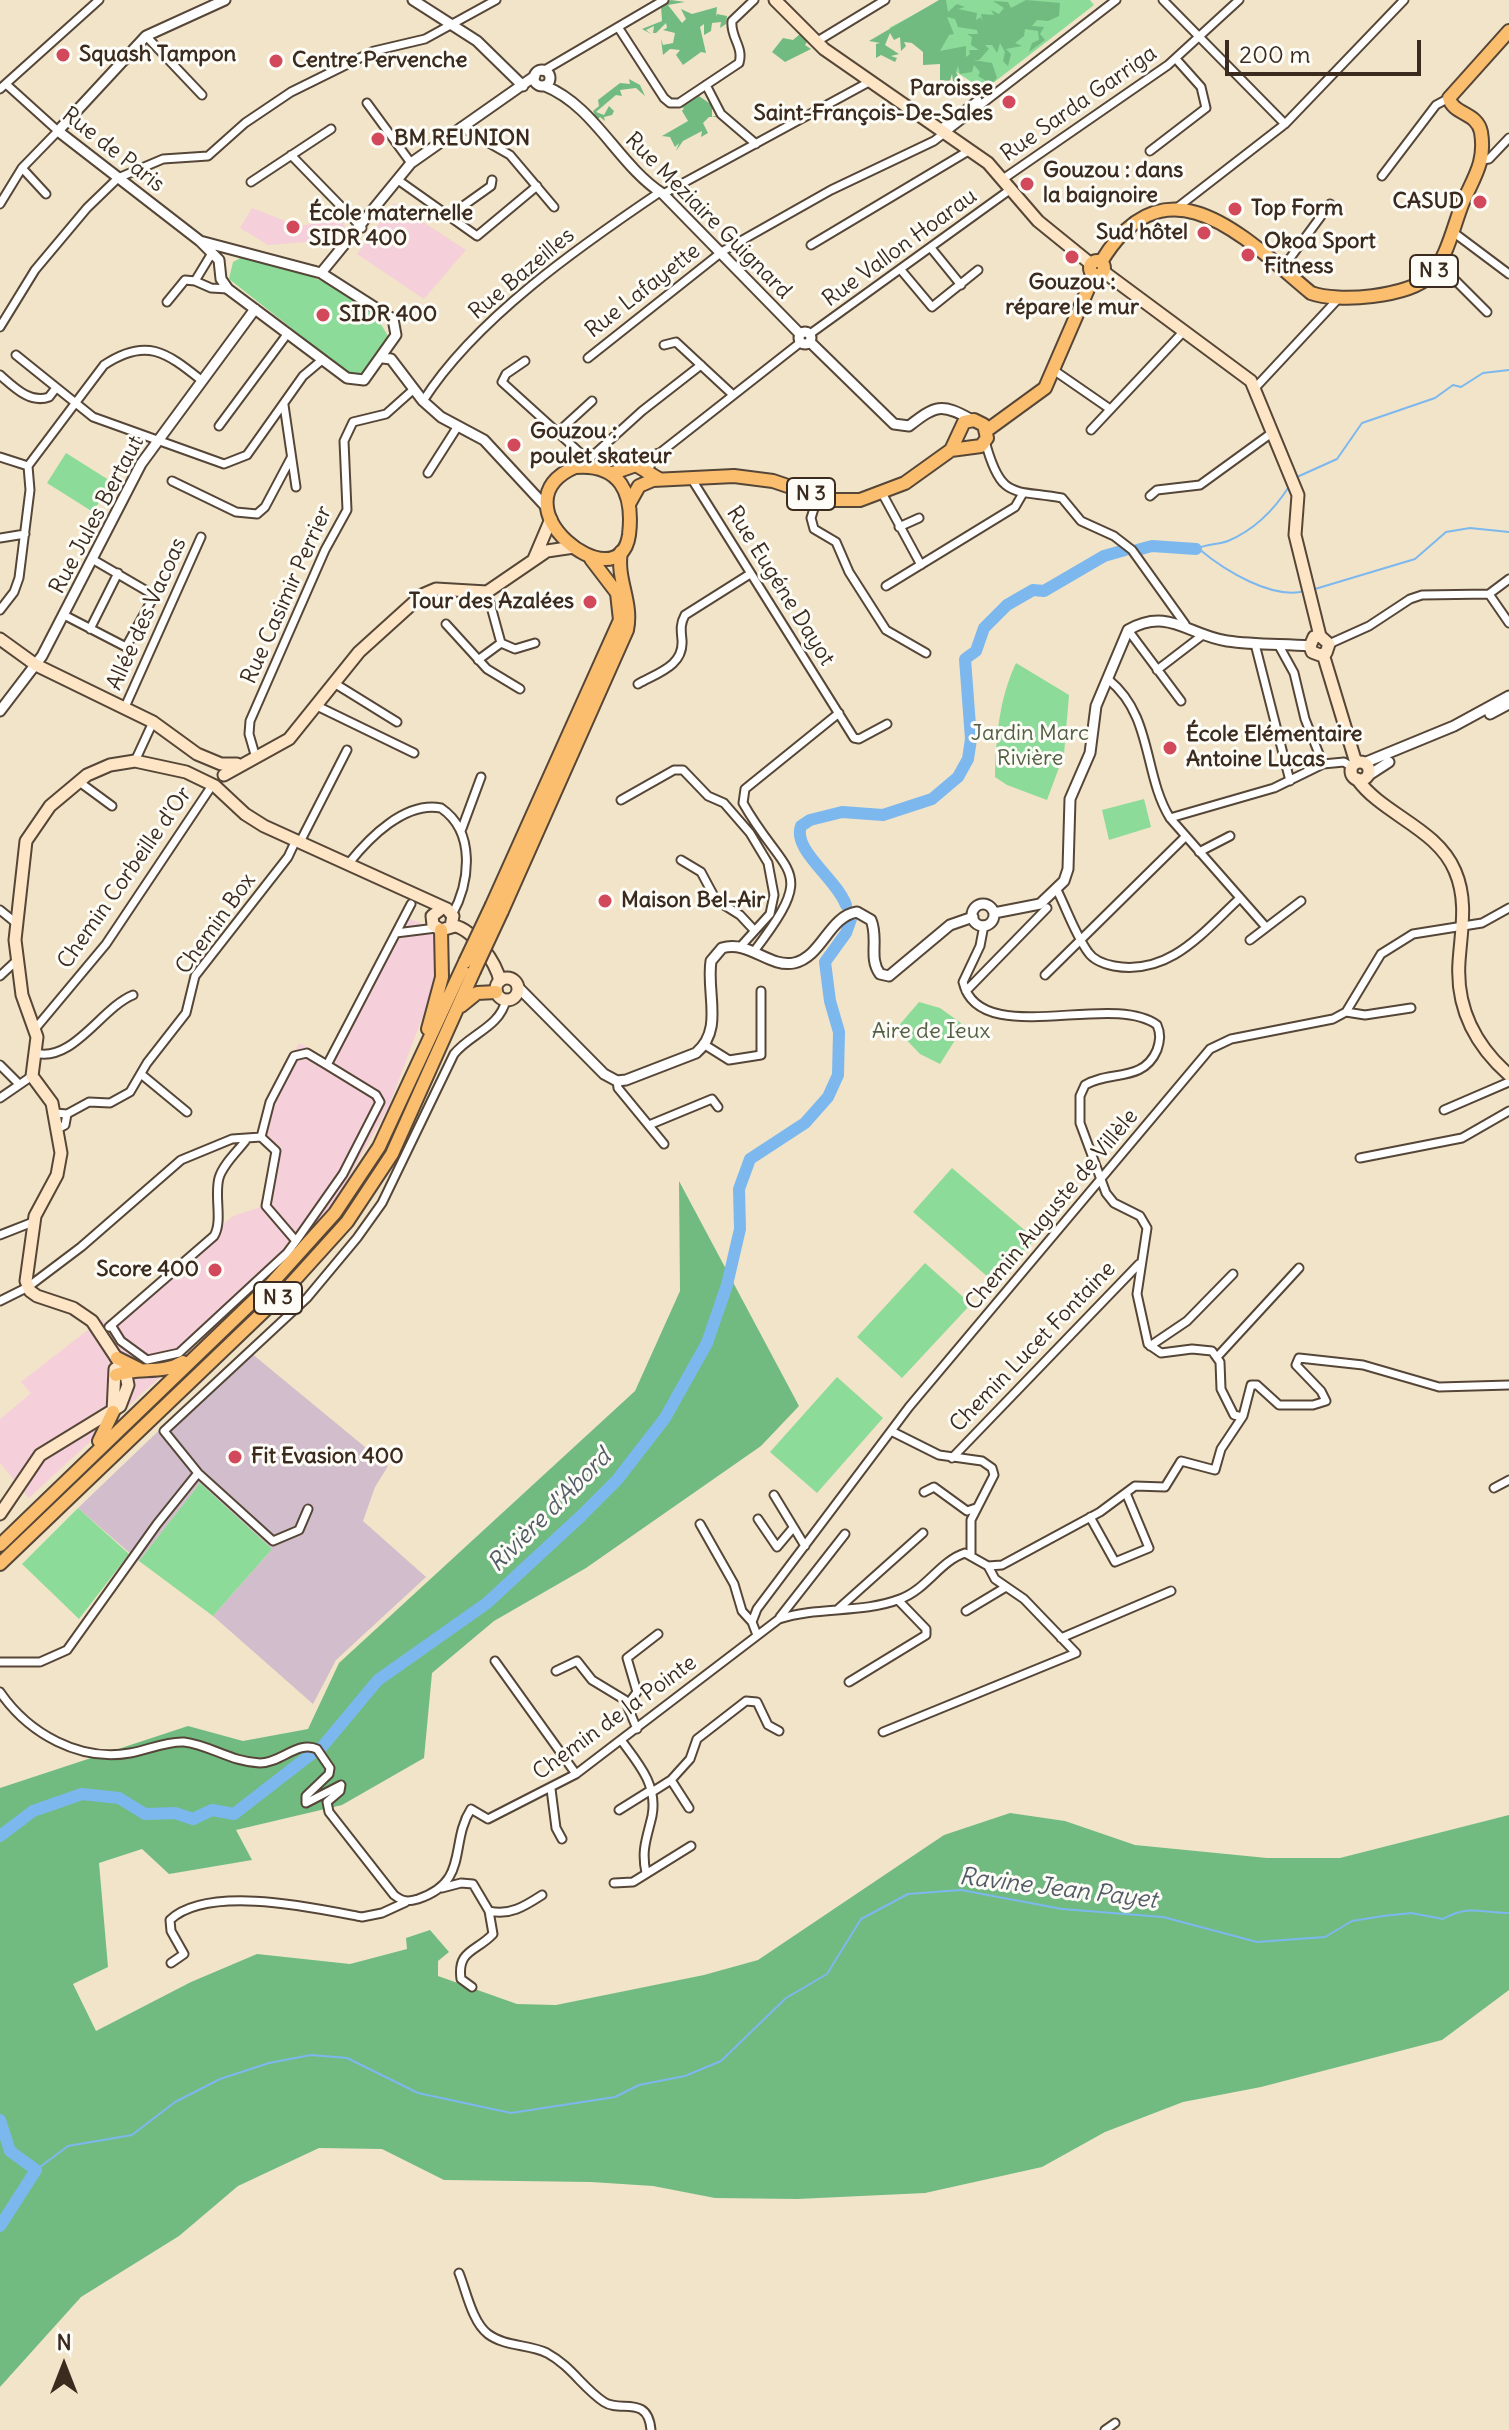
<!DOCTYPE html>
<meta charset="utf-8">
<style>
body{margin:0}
#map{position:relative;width:1509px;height:2430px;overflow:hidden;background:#f2e4c8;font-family:Delius,sans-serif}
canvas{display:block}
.north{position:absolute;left:24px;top:2326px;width:80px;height:80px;-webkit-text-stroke:6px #fdfcf7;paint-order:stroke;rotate:0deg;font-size:22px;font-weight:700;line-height:32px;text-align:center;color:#3b2a1e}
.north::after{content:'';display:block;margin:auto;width:28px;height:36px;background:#3b2a1e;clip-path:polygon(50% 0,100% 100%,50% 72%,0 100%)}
.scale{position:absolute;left:1225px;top:40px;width:196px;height:36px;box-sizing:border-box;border:4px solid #3b2a1e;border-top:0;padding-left:10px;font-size:24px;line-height:28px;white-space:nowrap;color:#3b2a1e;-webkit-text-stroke:6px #fdfcf7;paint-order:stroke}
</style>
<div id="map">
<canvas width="1509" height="2430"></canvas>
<div class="north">N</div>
<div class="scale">200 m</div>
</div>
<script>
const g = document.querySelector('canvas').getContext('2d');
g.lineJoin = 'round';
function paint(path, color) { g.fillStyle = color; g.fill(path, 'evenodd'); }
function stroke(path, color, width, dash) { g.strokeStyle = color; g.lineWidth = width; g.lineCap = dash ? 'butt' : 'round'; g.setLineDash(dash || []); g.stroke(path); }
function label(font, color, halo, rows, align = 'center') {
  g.font = font + ' Delius,sans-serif'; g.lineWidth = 6; g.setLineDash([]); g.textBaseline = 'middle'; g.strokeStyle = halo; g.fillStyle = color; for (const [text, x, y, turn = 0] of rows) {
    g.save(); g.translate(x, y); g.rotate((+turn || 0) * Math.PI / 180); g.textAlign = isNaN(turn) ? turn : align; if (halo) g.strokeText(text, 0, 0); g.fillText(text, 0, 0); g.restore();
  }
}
paint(new Path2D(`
 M394,203L466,250L424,299L357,254Z
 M252,208L298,226L333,221V215L343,214L345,230L317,233V241L268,245L240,228Z
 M408,918L449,935L447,986L428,1002L389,1106L340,1193L293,1254L29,1498L0,1463V1419L31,1393L21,1382L102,1319L107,1325L233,1216L270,1204L281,1147L259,1131L268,1099L299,1043L326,1058Z`), '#f5cfd9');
paint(new Path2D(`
 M245,1348L388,1466L375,1487L363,1521L426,1577L336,1660L313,1704L213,1616L272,1549L200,1483L139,1561L78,1508Z`), '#d1bdcb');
paint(new Path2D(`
 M941,0H1090L1094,5L984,90L889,28Z
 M244,256C292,269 364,287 388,336L383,349L362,374L347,372L229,279L233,262Z
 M66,453L112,482L93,512L47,483Z
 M1016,663L1069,695L1064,754L1047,800L1007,785L995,777C996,737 999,699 1016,663Z
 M1144,799L1151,827L1109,840L1102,810Z
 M919,1002L940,1008L961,1023L957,1037L940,1064L920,1054L896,1029Z
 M952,1168L1035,1239L996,1284L913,1212Z
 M925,1263L971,1304L902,1378L857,1337Z
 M837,1377L883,1418L817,1493L770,1452Z
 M200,1483L272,1549L213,1616L139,1561Z
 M78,1508L129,1554L79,1619L22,1564Z`), '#8cdb99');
paint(new Path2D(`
 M671,0L685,2L668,5L682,23L686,19L681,9L692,14L717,7L716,17L717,14L727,16L726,24L720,28L721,22L712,23L711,31L704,35V24L700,27L706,53L701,52L683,65L676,55L680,50L670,49L663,55L661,39L663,45L673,43L675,33L663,30L667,28L666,23L656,33H653L654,26L646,30L651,34L642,29L662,21L661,5Z
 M939,0H946L948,12L957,4L965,7L958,9L977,13L976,20L981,17L983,23L981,14L994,15L991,10L999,14L1004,8L993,1L1008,2L1011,8L1026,0L1060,3L1059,16L1048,21L1037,20L1032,26L1044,27L1040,34L1045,40L1029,52L1032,43L1039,40L1038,31L1025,29L1024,36L1015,43L1022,46L1006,49L1011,54L1008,66L1003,61L1005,52L1000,43L997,53L992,45H985L989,49L979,60H973L992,63L997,78L991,84L978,76L980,72L974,65L972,72L960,74L958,66L956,72L963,86H974L965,94L953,81L952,74L950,81L940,80V64L923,65V52L912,43L904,42L906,46L901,51L900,37L894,40L890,33L885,45L899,54L891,56L897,58L895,62L881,55L876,58V44L880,43L869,41ZM947,17L955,19L958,27L977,30L978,34H967L972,37L971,45L979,50H969L970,54L966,57V46L940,51L949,35L954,34Z
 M800,34L809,39L805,45L811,49L785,62L772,52L783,38L793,40Z
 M629,79L640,85L645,96L636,88L620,90L622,96L616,95L596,112L604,115L609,106L614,111L612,115L604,117L605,121L600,117L597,120L593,111L599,106L598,100L620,83L630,84Z
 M696,94L712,105V117L718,115L723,122L719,117H709L703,123L708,133L701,137L702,131L683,141L676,151L679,143L675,147L670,137L662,136L688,121L682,111L684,108L678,106Z
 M679,1181L799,1406L761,1446L586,1568L494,1621L432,1673L424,1758L342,1805L236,1830L252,1860L169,1874L142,1849L99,1863L108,1967L73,1984L96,2031L191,1982L257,1954L350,1964L407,1949L406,1938L430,1930L449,1952L438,1961V1976L517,2004L556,2005L704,1975L758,1960L944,1835L1010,1813L1065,1821L1135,1845L1267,1858H1340L1509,1815V1990L1442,2040L1261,2087L1183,2102L1105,2132L1042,2167L925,2193L797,2199L715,2198L653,2186L591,2182L444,2180L382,2149L319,2148L238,2186L179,2236L81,2297L0,2387V1788L188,1726L243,1741L308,1729L339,1663L635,1391L680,1291Z`), '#71bb81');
stroke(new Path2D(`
 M1297,477L1337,459L1362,423L1435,398L1453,385L1461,387L1483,373L1509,370
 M1196,549C1206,544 1217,545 1228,541C1254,530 1275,509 1290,485
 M1199,549C1224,570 1272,600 1305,591
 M1315,589L1415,559L1446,532L1470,528L1509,532
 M36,2170L68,2146L132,2135L175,2102L220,2079L269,2063L311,2055L347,2058L418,2093L511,2113L615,2097L639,2085L685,2076L721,2061L786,1998L827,1974L861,1919L908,1894L961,1890L1062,1909L1163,1917L1257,1942L1325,1937L1352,1921L1383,1916L1411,1913L1443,1919C1468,1904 1482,1913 1509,1913`), '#7cb8ee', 2);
stroke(new Path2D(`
 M1137,550L1152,546L1196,549
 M846,905C836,878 792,850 801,826L810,820L842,812L883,815L932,799L958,777L968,759L971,739L965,659L976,651L984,628L1007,605L1033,590L1044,591L1104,556L1125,550
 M322,1747L378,1680L487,1603L581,1516L617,1480L665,1418L707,1343L727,1285L740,1229L739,1189L750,1159L805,1123L828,1097L838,1075L839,1032L830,1001L825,962L846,933L851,919
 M0,1836L33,1811L82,1794L119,1798L145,1814L175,1813L193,1819L212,1810L234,1814L314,1752
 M0,2120L10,2151L36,2170L0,2226`), '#7cb8ee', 12);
const minor = new Path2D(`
 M1163,0L1285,124
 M618,27L664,98L670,103H679L739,63C744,47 730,37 732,21L754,0
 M146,36L202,95
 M816,42L885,0
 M543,71L664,0
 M706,85L721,114L756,144
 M0,89L99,0
 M367,103L411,163
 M461,127L510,155L554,207
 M940,129L978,100
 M1150,151L1206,108L1201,87L1176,59
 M291,155L362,228
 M1482,160L1489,159L1509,138
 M22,168L46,194
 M1382,176L1436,105L1449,98
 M1003,179L1168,65L1239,0
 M398,180L477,236L537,186
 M251,182L331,129
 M663,194L869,82
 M0,204L22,168L58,131L6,84
 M1178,207L1285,124L1404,0
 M449,216L491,186L492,180
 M1453,232L1509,274
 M811,245L970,150
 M931,248L961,285
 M212,253L195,281L211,288L228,289
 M1438,263L1487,312
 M1282,269L1330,204
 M901,270L932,307L978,270
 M167,302L185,280L195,281
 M0,327L35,270L87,208L118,178L163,159L208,156L245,123L291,92L374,51L425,39L496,0
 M810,334L1011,189
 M664,345L676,342L732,394
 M16,355L93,417L224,464L247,455L303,376L322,360
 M588,358L723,251L831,190L934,141L1116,0
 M525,361L506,374L502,382L588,460
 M1055,371L1110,409
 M0,375C14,387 30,404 49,397L56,388
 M1255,388L1338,299
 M423,401C475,319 580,246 660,192
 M284,405L296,487
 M219,426L288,333
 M1091,430L1184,331
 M557,433L592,401
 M985,441C1001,501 1013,489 1062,498L1081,521L1114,536L1132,550L1185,624
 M0,457L28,466
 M588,460L642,411L701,365
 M629,463L659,453
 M428,473L458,426
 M647,475L652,461L661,452L801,342
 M691,478L854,738L859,739L887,724
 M172,481L236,512L257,514L265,507L291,458
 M882,493L921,565
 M818,496L811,518L814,529L836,542L849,572L886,630L926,653
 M1150,496L1157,490L1200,485L1273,432
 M899,527L919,518
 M0,538L25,534
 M886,586L1015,507L1022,495
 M1489,594L1509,579
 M0,610L14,592L19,578L30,490L28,466L104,365C146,337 166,352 201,380
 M64,615L126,647L153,598L152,594L92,559
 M446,624L487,669L520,689
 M90,629L118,573
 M1128,630L1181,701
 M501,643L515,649L535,643
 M1255,644L1290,781
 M1278,644L1294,673L1305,719L1323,764
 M1329,644L1369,626L1410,599L1422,595L1489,594L1509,623
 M478,660L501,643L487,592
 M1157,670L1204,634
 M1109,680C1153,716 1143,774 1170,818L1265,926
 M334,683L397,722
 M638,684C657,673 684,666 682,640C681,630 680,624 685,615L750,574
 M317,706L414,753
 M125,707L201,537
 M256,758L249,734L250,721L325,550L347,510L344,441L353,422L386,414L414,389
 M135,761L153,722
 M78,781L112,806
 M621,800L674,770H683L708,796L724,803L750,833L768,863L774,895L770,914L741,946
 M1170,818L1274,788L1323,764L1344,762L1352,767
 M461,831L481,777
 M300,842L347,750
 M1199,852L1230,836
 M681,860L701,872L716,900L740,915L754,930
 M349,863C369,838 405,801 441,808C476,832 470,882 452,915
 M1057,890C1067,910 1075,934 1088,952C1094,961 1104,964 1114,966C1170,976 1203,932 1240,898
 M0,910L16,923
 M984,925L980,946L963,982C979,1050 1111,991 1157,1025C1161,1034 1160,1041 1157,1050C1143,1083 1109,1070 1085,1085L1080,1096V1123L1106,1193L1114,1203L1140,1216L1147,1228L1137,1294L1148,1344L1161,1353L1192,1349L1212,1351L1220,1362L1221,1389L1234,1415L1242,1417
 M396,933L436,928
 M1250,940L1301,901
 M755,950C819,866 786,879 743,803L745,789L839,713
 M1045,975L1185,837
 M0,976L15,962
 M966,991L1047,908
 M1346,1012L1365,1015L1411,1008
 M35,1029L106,944L213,784
 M705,1045L729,1060L761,1055V991
 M35,1053C73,1063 101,1008 133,995
 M0,1065L19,1084
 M141,1074L187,1112
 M617,1081L618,1088L664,1144
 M0,1098L32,1076
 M1444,1110L1509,1082
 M55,1113L67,1114L65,1125L59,1128
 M67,1114L89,1102L110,1103L130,1092L147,1063L186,1013L195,976L288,857L296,840
 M649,1125L712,1099L718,1107
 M261,1137L270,1102L294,1056L307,1053L327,1065L411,904
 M1360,1158L1462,1138L1509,1111
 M0,1235L33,1222
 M296,1241L343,1174L380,1102L376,1095L327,1065
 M0,1301L28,1287L81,1247L181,1160L232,1139L261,1137
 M111,1325L121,1341L147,1360L179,1353L287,1253L296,1241L266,1206L276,1151L261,1137
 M109,1327L214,1236C223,1221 214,1196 219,1178C223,1164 238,1151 246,1140
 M1150,1346L1187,1321L1233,1274
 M1218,1356L1299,1268
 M891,1431L939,1455L982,1461L992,1468L994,1475L971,1520V1553
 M952,1458L1139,1264
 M198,1473L273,1541L299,1530L308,1509
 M1494,1488L1509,1480
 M924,1492L934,1487L967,1511L976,1508
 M774,1495L805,1546
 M1090,1517L1115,1562L1149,1548L1126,1493
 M758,1519L777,1547L793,1528
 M700,1524L734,1584L742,1611L752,1622
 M838,1609L923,1533
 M966,1611L1006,1587
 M780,1617L845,1534
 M757,1635L752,1622L757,1609L909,1407L1210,1049L1231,1039L1333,1019L1346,1012L1381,954L1413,934L1482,923L1509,908
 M1061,1638L1171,1591
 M495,1661L576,1774
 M0,1662H40L67,1650L157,1524L198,1473L164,1431L307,1298L357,1238L382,1203L454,1054C470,1034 500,1027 506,1000
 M556,1671L577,1661L592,1680L625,1700L637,1729
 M849,1682L926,1635V1629L898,1600
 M0,1692C29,1734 80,1762 130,1753C148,1750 166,1741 184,1742C210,1745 231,1762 260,1763C281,1763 298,1740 317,1749L330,1768L329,1774L306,1796V1803L341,1785L340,1791L327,1802L329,1812L394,1895C403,1902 408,1902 418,1899C470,1882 449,1843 471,1809L488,1819L576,1774L779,1619C818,1606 861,1614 900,1599C926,1590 940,1561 965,1553L988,1566L1002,1565L1100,1512L1135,1486L1165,1487L1181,1461L1215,1470L1221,1449L1243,1416L1251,1385H1257L1279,1405H1313L1326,1401L1321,1391L1296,1365L1299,1358L1363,1365L1439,1387L1509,1385
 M628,1704L637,1692L627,1658L658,1634
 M883,1732L1076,1653L1024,1599L995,1579L988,1566
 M621,1740C638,1763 658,1785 652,1816C647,1838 641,1849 646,1873
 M671,1780L690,1759L697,1739L746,1701L757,1702L768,1725L779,1731
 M551,1789L556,1828L562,1839
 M652,1792L671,1780L689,1808
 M619,1810L651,1790
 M614,1883L633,1882L691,1846
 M442,1888L461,1883L473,1884L489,1911C510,1916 525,1906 542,1895
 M171,1963L184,1954L171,1931L170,1920C208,1884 315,1908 362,1917L382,1913L406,1902
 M472,1987L461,1979C457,1950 476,1952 493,1934L489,1911
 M459,2273C466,2290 472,2322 488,2334C505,2347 529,2344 547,2353C571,2366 583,2388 604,2402C620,2413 648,2394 651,2430
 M1105,2430L1115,2423`);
const tertiary = new Path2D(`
 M413,0L477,41L523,86
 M534 78a8 8 0 1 1 16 0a8 8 0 1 1-16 0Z
 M545,86C595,106 618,165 663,194L800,334
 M200,241L321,273L393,319L396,335L364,380L347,378L228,289L221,279L219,260L200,241L58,131L146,36L225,0
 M321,273L411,163L535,76
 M799 338a6 6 0 1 1 12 0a6 6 0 1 1-12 0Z
 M810,342L894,424L909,426C935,406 941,402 972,420
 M383,358L391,359L423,401L441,417L484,440L548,509
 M0,711L42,656L141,464L255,309
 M1490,714L1509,704
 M1364,763L1454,726L1509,696
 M1369,775L1389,762
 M972 915a11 11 0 1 1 22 0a11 11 0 1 1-22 0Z
 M994,913L1040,904L1064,881L1068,869L1070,799L1090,753L1096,706L1128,630C1168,607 1188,635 1227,641C1255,645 1282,644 1310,646
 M518,987L604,1074L617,1081L626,1080L696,1053C724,1030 706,993 711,961L722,948C749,940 769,968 794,963C822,957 829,916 857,912L871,920C879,939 868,958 880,974L889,976L950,925L973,917`);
const secondary = new Path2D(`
 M775,0L824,49L988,163L1038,221L1091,264
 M1104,272L1251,381L1298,495L1295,535L1320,636L1329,644L1326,653L1320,655L1312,652L1310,646L1314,637L1320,636
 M534,559L551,519
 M0,639L36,665L153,722L197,754L221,764H237
 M1323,654L1356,763
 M1351 771a9 9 0 1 1 18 0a9 9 0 1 1-18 0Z
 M224,775L289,739L359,652L422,595L436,589L487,592L547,551L574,547
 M1357,779C1383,815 1437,828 1455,871C1468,901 1461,931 1459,962C1456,1007 1475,1045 1509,1075
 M441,909L432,916L433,925L441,930L455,926C473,930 496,962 500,981
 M496 989a11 11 0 1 1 22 0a11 11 0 1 1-22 0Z
 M113,1412L115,1369
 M0,1514L40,1455L120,1406L128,1385L125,1371L92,1321L73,1308L37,1296L30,1291L26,1281L35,1216L57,1175L61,1153L52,1103L32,1076L37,1037L22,995L15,940L26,841L50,806L87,775L110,765L135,761L186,772L215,786L245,814L264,826L447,909L453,916L451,926`);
const primary = new Path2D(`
 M1090 268a7 7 0 1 1 14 0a7 7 0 1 1-14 0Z
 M1101,262C1167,153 1246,239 1311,293C1338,303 1408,297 1430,276C1447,259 1454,224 1463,202C1474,177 1486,162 1481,132C1477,112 1453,115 1449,98L1509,31
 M986,431L1045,388L1094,275
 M575,467C620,463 634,493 629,535C619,605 491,504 575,467Z
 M613,473L636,465L659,479
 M629,504L639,486L653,480L734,476L773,481L829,500H860L905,483L951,450L964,422L974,420L984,425L987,438L981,446L951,450`);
const trunk = new Path2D(`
 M492,905L620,620L617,593L591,559
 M502,911L627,630C633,602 616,579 621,552
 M461,1006L477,993L496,992
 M428,1029L442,977L441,930
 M117,1358L139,1369
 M116,1375C138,1366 162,1375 183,1362
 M99,1441L113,1412
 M0,1545L271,1284L335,1213L379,1147L465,962
 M0,1564L281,1295L347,1222L392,1154L474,971`);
stroke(minor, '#564638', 11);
stroke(tertiary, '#564638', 13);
stroke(secondary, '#564638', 15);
stroke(primary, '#564638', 16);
stroke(trunk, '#564638', 16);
stroke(minor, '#fff', 7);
stroke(tertiary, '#fff', 9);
stroke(secondary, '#fde5c5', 11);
stroke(primary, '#fabe6e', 12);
stroke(trunk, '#fabe6e', 12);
const trunkBridge = new Path2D(`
 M465,962L492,905
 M474,971L502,911`);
stroke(trunkBridge, '#564638', 16, []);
stroke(trunkBridge, '#fabe6e', 12);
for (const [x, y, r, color] of [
 [63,55,8,"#d1495b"],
 [276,61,8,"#d1495b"],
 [1009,102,8,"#d1495b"],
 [378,139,8,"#d1495b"],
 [1027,184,8,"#d1495b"],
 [1480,202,8,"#d1495b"],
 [1235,209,8,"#d1495b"],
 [293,227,8,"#d1495b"],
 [1204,233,8,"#d1495b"],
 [1248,255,8,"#d1495b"],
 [1072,257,8,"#d1495b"],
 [323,315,8,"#d1495b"],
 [514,445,8,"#d1495b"],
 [590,602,8,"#d1495b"],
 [1170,748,8,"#d1495b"],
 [605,901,8,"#d1495b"],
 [215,1270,8,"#d1495b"],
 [235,1457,8,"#d1495b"]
]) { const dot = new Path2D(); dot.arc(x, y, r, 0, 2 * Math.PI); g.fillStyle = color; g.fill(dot); stroke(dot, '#fdfcf7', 3); }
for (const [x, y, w] of [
 [1434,271,48],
 [811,494,48],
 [278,1298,48]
]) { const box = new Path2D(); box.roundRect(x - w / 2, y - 16, w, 32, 6); g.fillStyle = '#fdfcf7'; g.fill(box); stroke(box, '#3b2a1e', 2); }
label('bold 20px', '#3b2a1e', null, [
 ["N 3",1434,271],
 ["N 3",811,494],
 ["N 3",278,1298]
]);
label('bold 22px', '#3b2a1e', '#fdfcf7', [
 ["Squash Tampon",79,55],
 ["Centre Pervenche",292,61],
 ["Paroisse",993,89,"right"],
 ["Saint-François-De-Sales",993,114,"right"],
 ["BM REUNION",394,139],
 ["Gouzou : dans",1043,171],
 ["la baignoire",1043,196],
 ["CASUD",1464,202,"right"],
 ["Top Form",1251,209],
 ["École maternelle",309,214],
 ["SIDR 400",309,239],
 ["Sud hôtel",1188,233,"right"],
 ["Okoa Sport",1264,242],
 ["Fitness",1264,267],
 ["Gouzou :",1072,283,"center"],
 ["répare le mur",1072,308,"center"],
 ["SIDR 400",339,315],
 ["Gouzou :",530,432],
 ["poulet skateur",530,457],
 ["Tour des Azalées",574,602,"right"],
 ["École Elémentaire",1186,735],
 ["Antoine Lucas",1186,760],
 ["Maison Bel-Air",621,901],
 ["Score 400",199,1270,"right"],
 ["Fit Evasion 400",251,1457]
], 'left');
label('22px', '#3b2a1e', '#fdfcf7', [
 ["Rue Sarda Garriga",1079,104,-35],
 ["Rue de Paris",113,150,38],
 ["Rue Meziaire Guignard",708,216,45],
 ["Rue Vallon Hoarau",900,248,-36],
 ["Rue Bazeilles",522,274,-40],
 ["Rue Lafayette",643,291,-38],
 ["Rue Jules Bertaut",97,515,-62],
 ["Rue Eugéne Dayot",780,586,58],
 ["Rue Casimir Perrier",287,595,-66],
 ["Allée des Vacoas",147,614,-66],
 ["Chemin Corbeille d'Or",125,878,-55],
 ["Chemin Box",216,924,-54],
 ["Chemin Auguste de Villèle",1052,1210,-50],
 ["Chemin Lucet Fontaine",1033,1347,-46],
 ["Chemin de la Pointe",615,1718,-36]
]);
label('22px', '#535f43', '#fdfcf7', [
 ["Jardin Marc",1030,734],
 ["Rivière",1030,759],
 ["Aire de Ieux",931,1032]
]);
label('italic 24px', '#525c67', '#fdfcf7', [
 ["Rivière d'Abord",550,1511,-45],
 ["Ravine Jean Payet",1058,1889,7]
]);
</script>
